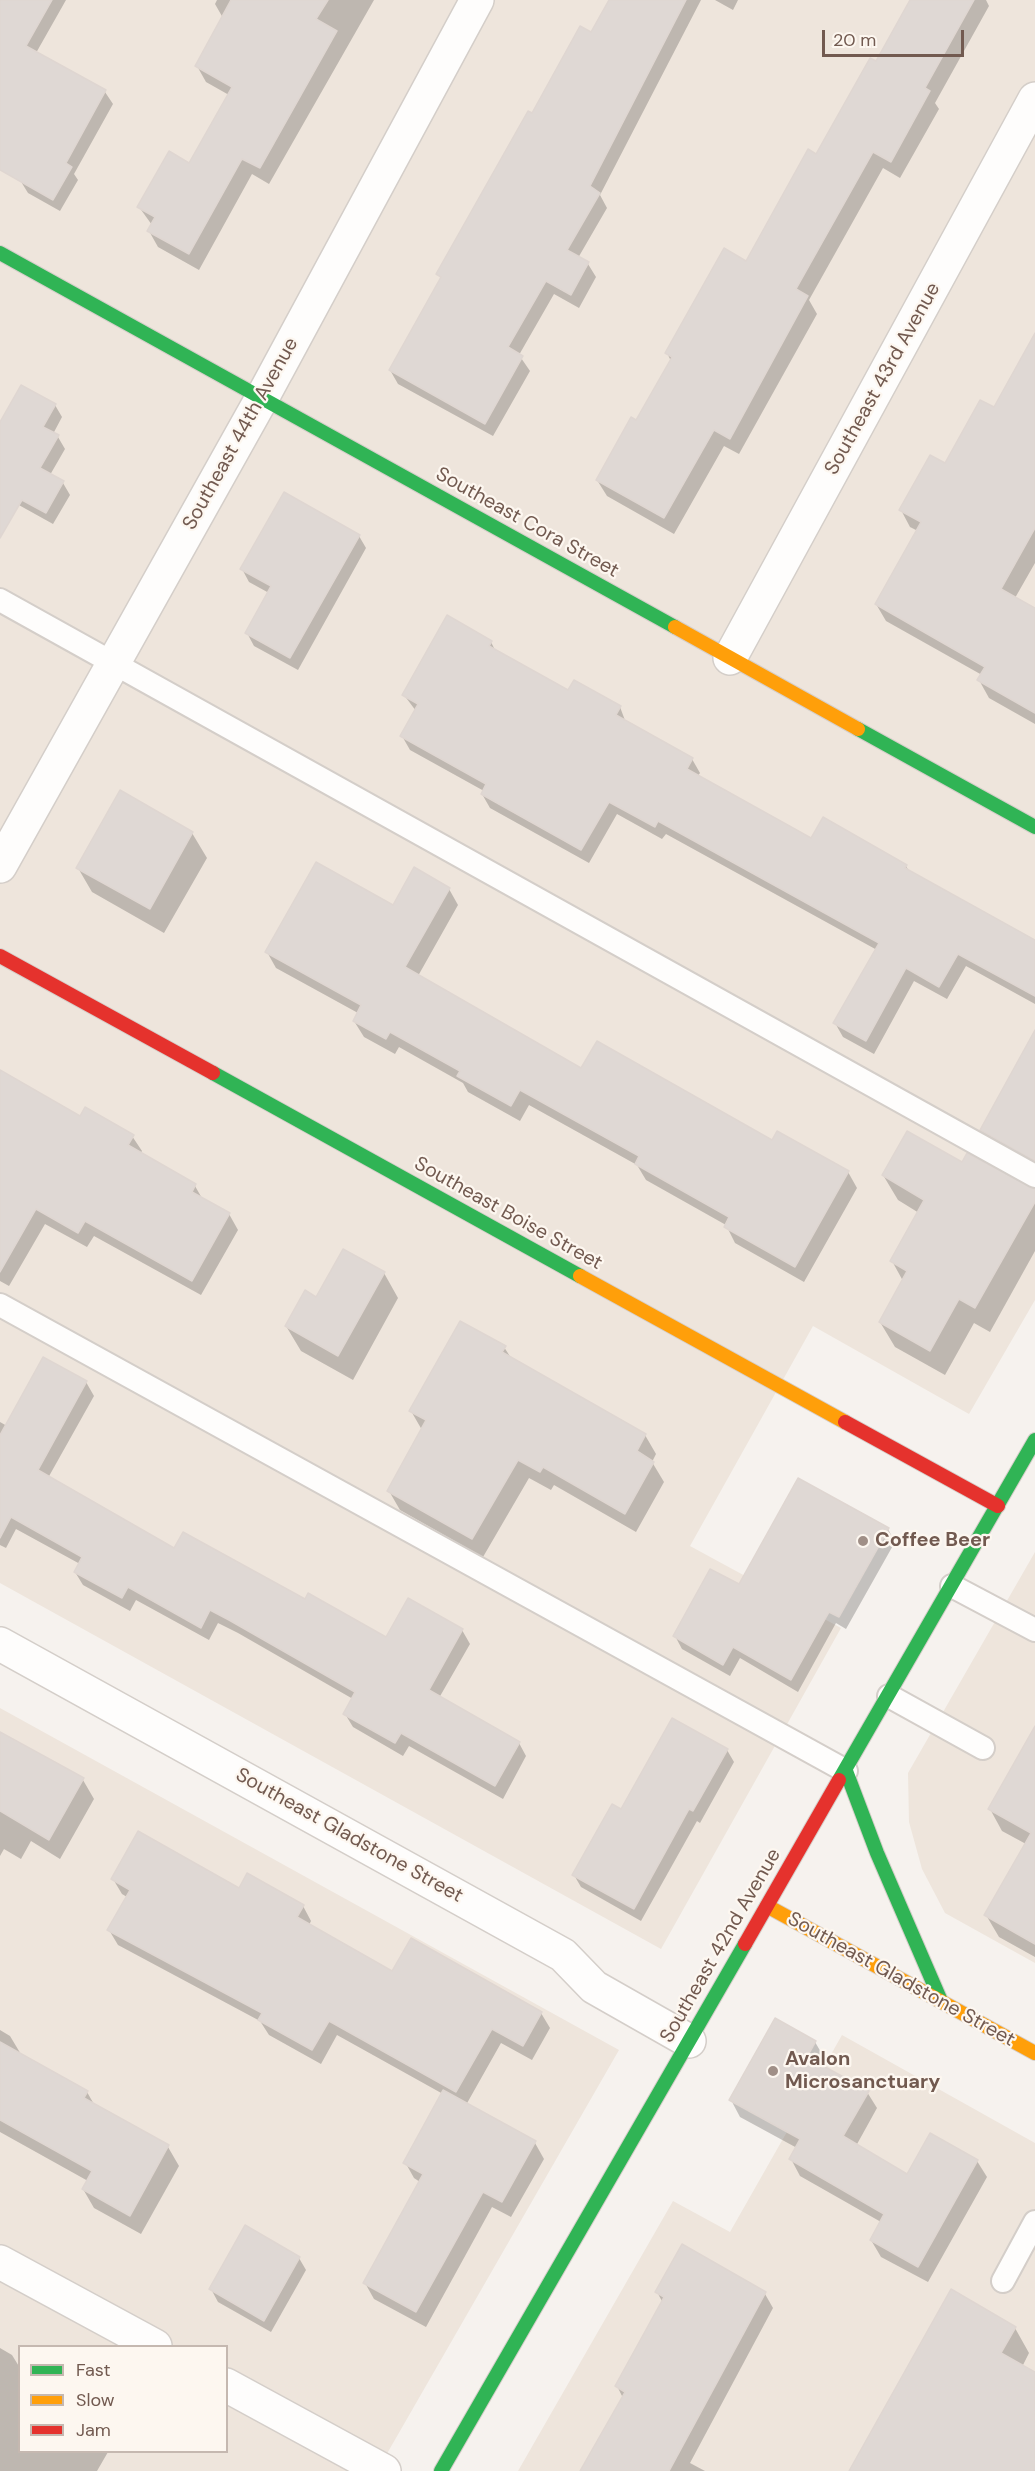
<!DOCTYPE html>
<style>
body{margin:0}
#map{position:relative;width:1035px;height:2471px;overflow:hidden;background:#f6f2ee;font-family:"DM Sans",sans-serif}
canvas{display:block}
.legend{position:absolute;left:18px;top:2345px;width:210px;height:108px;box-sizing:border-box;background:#fdf7f0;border:2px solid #c5b8b0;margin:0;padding:8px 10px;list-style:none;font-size:18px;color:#725a50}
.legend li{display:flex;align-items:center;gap:12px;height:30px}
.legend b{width:30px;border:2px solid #c5b8b0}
.scale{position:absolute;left:822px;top:30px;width:142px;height:27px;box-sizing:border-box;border:3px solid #725a50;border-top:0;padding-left:8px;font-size:18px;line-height:21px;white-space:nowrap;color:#725a50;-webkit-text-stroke:4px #fdf7f0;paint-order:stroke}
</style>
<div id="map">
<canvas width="1035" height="2471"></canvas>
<ul class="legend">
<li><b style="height:8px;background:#30b455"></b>Fast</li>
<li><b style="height:8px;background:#ff9f0a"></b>Slow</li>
<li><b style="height:8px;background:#e5322d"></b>Jam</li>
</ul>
<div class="scale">20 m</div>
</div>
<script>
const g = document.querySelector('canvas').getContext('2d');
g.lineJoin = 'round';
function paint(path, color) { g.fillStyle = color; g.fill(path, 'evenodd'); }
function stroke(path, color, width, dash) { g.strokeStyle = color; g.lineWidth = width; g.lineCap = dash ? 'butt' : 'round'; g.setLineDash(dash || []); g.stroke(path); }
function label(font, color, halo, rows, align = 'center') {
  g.font = font + ' "DM Sans",sans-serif'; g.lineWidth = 4.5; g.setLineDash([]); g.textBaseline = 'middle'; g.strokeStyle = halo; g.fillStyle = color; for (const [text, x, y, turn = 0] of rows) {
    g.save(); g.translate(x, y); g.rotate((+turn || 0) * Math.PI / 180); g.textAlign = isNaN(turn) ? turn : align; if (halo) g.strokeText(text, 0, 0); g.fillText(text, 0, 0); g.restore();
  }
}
paint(new Path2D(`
 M0,0H1035V1300L969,1414L813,1326L690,1546L841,1628L661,1949L0,1583Z
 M1035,1552V1963L945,1913L922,1869L909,1822L908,1773Z
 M0,1708L619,2050L377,2471H0ZM20,2346H226V2452H20Z
 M842,2035L1035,2143V2471H518L673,2201L730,2232Z`), '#eee5dc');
paint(new Path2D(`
 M0,0H66L36,53L105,92L113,104L74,174L78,180L60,211L28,193L20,180L0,169Z
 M217,0H374L269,184L252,174L199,270L158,247L149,231L152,225L139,207L190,165L229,95L206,82L197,66L223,18L215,4Z
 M610,0H701L600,195L607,208L578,258L588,264L596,277L579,308L554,294L519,355L530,371L493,436L398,384L390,370L441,279L438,274L532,116L591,34Z
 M715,0H738L733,10Z
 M912,0H986L989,6L935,103L939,109L900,178L883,168L809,300L817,314L739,454L724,446L674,534L607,496L597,480L637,422L671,361L667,353L747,263L876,63Z
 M1035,336V563L1015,598L1035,610V724L989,698L979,680L982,675L886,621L876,604L918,531L910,527L901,510L945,465L994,409Z
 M55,405L62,417L53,434L58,437L65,449L50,475L63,483L70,495L53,524L17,504L0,535V425Z
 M359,536L366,548L298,670L254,646L247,633L269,593L249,582L242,569Z
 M491,642L496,652L569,692L620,707L626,723L692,759L700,773L697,777L812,840L906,866L910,873L1035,943V1004L966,966L947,999L914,981L874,1054L843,1037L835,1023L877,950L666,834L662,839L617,814L589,863L490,808L482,794L484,791L410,750L402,736L416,711L404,695Z
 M192,833L207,858L164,933L92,892L78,868Z
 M449,889L458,905L418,976L582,1070L848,1172L857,1188L804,1282L735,1243L726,1225L646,1180L637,1165L529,1105L520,1121L468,1092L463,1083L399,1047L395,1054L364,1037L354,1021L358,1013L276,968L267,952Z
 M0,1072L81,1118L132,1136L142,1151L140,1154L195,1186L203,1200L229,1214L238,1230L201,1295L94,1236L87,1247L45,1224L9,1286L0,1281Z
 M1035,1077V1170L989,1143L982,1130Z
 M962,1164L1035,1194V1251L990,1332L974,1323L945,1375L895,1347L880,1322L903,1281L892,1261L919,1213L898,1200L883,1175Z
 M384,1273L398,1298L353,1380L301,1351L286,1326L317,1299Z
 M504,1347L511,1358L645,1435L656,1454L652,1462L664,1482L636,1532L554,1485L551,1490L529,1478L483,1557L400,1510L389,1491L422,1430L411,1411Z
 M86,1382L94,1396L48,1478L175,1550L305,1601L386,1640L462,1630L470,1644L439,1698L519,1743L526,1756L503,1799L409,1746L403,1756L353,1727L345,1714L353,1699L238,1633L218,1623L209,1640L136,1600L130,1611L83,1585L75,1572L80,1564L16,1529L6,1548L0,1545V1422L7,1426Z
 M888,1529L895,1542L846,1629L836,1623L798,1692L740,1658L730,1676L682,1649L675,1636L739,1586Z
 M0,1734L83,1780L94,1799L60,1859L31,1841L21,1859L4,1849L0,1856Z
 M727,1750L734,1762L700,1823L697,1821L641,1921L581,1887L574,1875L621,1811Z
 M1035,1755V1957L999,1937L986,1915L1026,1844L1002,1831L990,1809Z
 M113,1879L239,1890L303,1906L311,1921L309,1925L393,1973L541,2013L550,2028L532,2060L501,2043L466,2105L535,2143L544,2159L511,2217L492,2207L426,2327L374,2299L365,2283L420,2182L414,2178L405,2162L443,2094L337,2035L321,2064L269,2035L260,2021L118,1945L109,1930L127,1897L122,1894Z
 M0,2030L10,2036L22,2056L87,2092L95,2106L168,2147L179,2166L141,2234L94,2208L83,2189L88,2181L0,2132Z
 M815,2042L825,2059L821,2066L867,2092L877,2108L856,2146L907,2176L977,2161L987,2177L928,2282L881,2257L871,2240L881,2222L800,2176L791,2159L797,2148L740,2117L731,2100Z
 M299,2258L306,2270L271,2332L218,2302L211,2289Z
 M657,2292L765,2294L773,2308L690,2463L705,2471H582L623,2398L617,2386L663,2303Z
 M1015,2328L1029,2353L1022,2367L1035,2374V2471H850Z
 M0,2348L12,2355L20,2368V2452H108L97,2471H0Z`), '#0003');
const building = new Path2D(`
 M0,0H52L26,46L106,90L66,163L72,167L53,200L0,170Z
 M231,0H328L316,19L337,31L260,168L242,159L189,254L147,231L155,217L137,207L169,151L189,163L232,87L195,66Z
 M609,0H686L590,186L600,193L567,250L589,262L571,295L546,281L508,347L523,356L485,424L389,370L441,277L436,274L528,111L532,113L580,26L591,32Z
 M910,0H974L925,88L930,91L891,162L873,152L796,289L808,296L730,439L714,430L664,518L596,480L631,417L636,420L672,357L665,353L724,248L746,261L808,149L816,154L870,58L876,61Z
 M1035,333V528L1001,589L1035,608V713L977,680L985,667L875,604L921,522L899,510L930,455L945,463L980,400L994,407Z
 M21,385L56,404L43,427L59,435L40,468L64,481L46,513L22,500L0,538V422Z
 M284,492L360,535L290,658L245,633L271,586L240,569Z
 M447,615L492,641L489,646L568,690L574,680L621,706L616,715L693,758L687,769L811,838L823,817L907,865L905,868L1035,940V996L958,954L939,987L906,968L866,1041L833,1023L879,943L658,821L655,827L609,802L581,850L481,794L486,784L400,736L418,704L402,695Z
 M120,790L193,832L150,909L76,868Z
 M316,862L393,905L414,867L450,888L405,967L581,1068L597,1041L772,1140L777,1131L849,1171L795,1267L724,1227L729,1217L635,1164L639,1156L520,1090L511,1106L457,1076L460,1071L390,1032L386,1039L353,1021L361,1005L265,952Z
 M1035,1030V1161L980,1130Z
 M0,1070L80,1116L85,1107L134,1135L128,1145L196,1184L192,1192L230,1213L192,1281L85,1221L78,1233L36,1209L0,1272Z
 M907,1131L962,1162L967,1153L1035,1189V1202L975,1308L959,1299L930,1351L879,1322L907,1271L890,1261L924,1200L882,1175Z
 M343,1249L385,1272L338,1356L285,1326L305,1290L316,1297Z
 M460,1321L506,1346L502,1352L646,1434L637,1451L654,1462L625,1514L543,1467L540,1472L518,1460L472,1539L387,1491L426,1420L409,1411Z
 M43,1357L87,1381L38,1470L174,1548L183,1532L305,1599L308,1593L386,1637L408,1598L463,1629L429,1690L520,1742L495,1786L401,1733L395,1743L343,1714L355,1692L229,1620L210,1610L201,1628L128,1587L122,1598L74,1572L82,1557L11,1517L0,1538V1435Z
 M798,1478L889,1528L839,1617L829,1612L791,1680L733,1647L723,1665L673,1636L710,1569L739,1584Z
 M672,1718L728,1749L693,1811L689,1809L634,1909L572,1875L612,1804L621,1809Z
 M1035,1726V1944L984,1915L1031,1833L988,1809Z
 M0,1732L84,1778L49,1840L0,1811Z
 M138,1831L239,1888L247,1873L304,1905L297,1917L392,1971L411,1938L542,2012L523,2046L492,2029L456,2092L329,2021L312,2050L258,2020L262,2013L107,1930L130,1890L111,1879Z
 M775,2018L816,2041L807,2057L869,2091L843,2136L907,2174L930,2133L978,2160L918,2267L870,2240L884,2214L789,2159L800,2139L729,2100Z
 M0,2042L88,2091L84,2098L169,2145L130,2216L82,2189L92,2171L0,2120Z
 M443,2090L536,2141L502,2202L483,2192L416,2312L363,2283L423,2174L403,2163Z
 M245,2225L300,2257L264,2321L209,2289Z
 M682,2244L766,2292L669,2471H580L625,2392L615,2386L664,2297L655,2292Z
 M951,2289L1016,2327L1001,2353L1035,2372V2471H849Z`);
paint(building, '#dfd8d4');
stroke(building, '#dfd6d1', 1.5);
const lane = new Path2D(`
 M0,600L1035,1176
 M0,1305L846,1771
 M952,1586L1035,1630
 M889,1696L983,1748
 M1003,2281L1035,2222`);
const street = new Path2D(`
 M730,658L1035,99
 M0,866L262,398L477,0
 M0,1644L563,1955L594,1987L689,2041
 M0,2262L155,2346
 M226,2385L384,2471`);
const fast = new Path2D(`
 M0,253L675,627
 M858,729L1035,827
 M213,1073L580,1276
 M846,1771L877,1853L941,2001
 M839,1780L1035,1440
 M441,2471L745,1944`);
const slow = new Path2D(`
 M675,627L858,729
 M580,1276L845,1422
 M767,1906L1035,2053`);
const jam = new Path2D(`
 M0,956L213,1073
 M845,1422L998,1506
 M745,1944L839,1780`);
stroke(lane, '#d4cec9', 26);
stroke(street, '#d4cec9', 36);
stroke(fast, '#d6cfca', 16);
stroke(slow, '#d6cfca', 16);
stroke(jam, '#d6cfca', 16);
stroke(lane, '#fefdfc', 22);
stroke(street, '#fefdfc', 33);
stroke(fast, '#30b455', 14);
stroke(slow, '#ff9f0a', 14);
stroke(jam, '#e5322d', 14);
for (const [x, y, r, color] of [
 [863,1541,6,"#a08f87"],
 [773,2071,6,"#a08f87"]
]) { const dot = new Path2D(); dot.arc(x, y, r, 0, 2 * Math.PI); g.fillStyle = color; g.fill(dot); stroke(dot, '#fdf7f0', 2); }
label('20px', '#725a50', '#fdf7f0', [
 ["Southeast 43rd Avenue",883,379,-61],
 ["Southeast 44th Avenue",241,434,-61],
 ["Southeast Cora Street",527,523,29],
 ["Southeast Boise Street",508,1214,29],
 ["Southeast Gladstone Street",349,1836,29],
 ["Southeast 42nd Avenue",721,1946,-60],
 ["Southeast Gladstone Street",901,1980,29]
]);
label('bold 20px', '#725a50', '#fdf7f0', [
 ["Coffee Beer",875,1541],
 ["Avalon",785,2060],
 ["Microsanctuary",785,2083]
], 'left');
</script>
